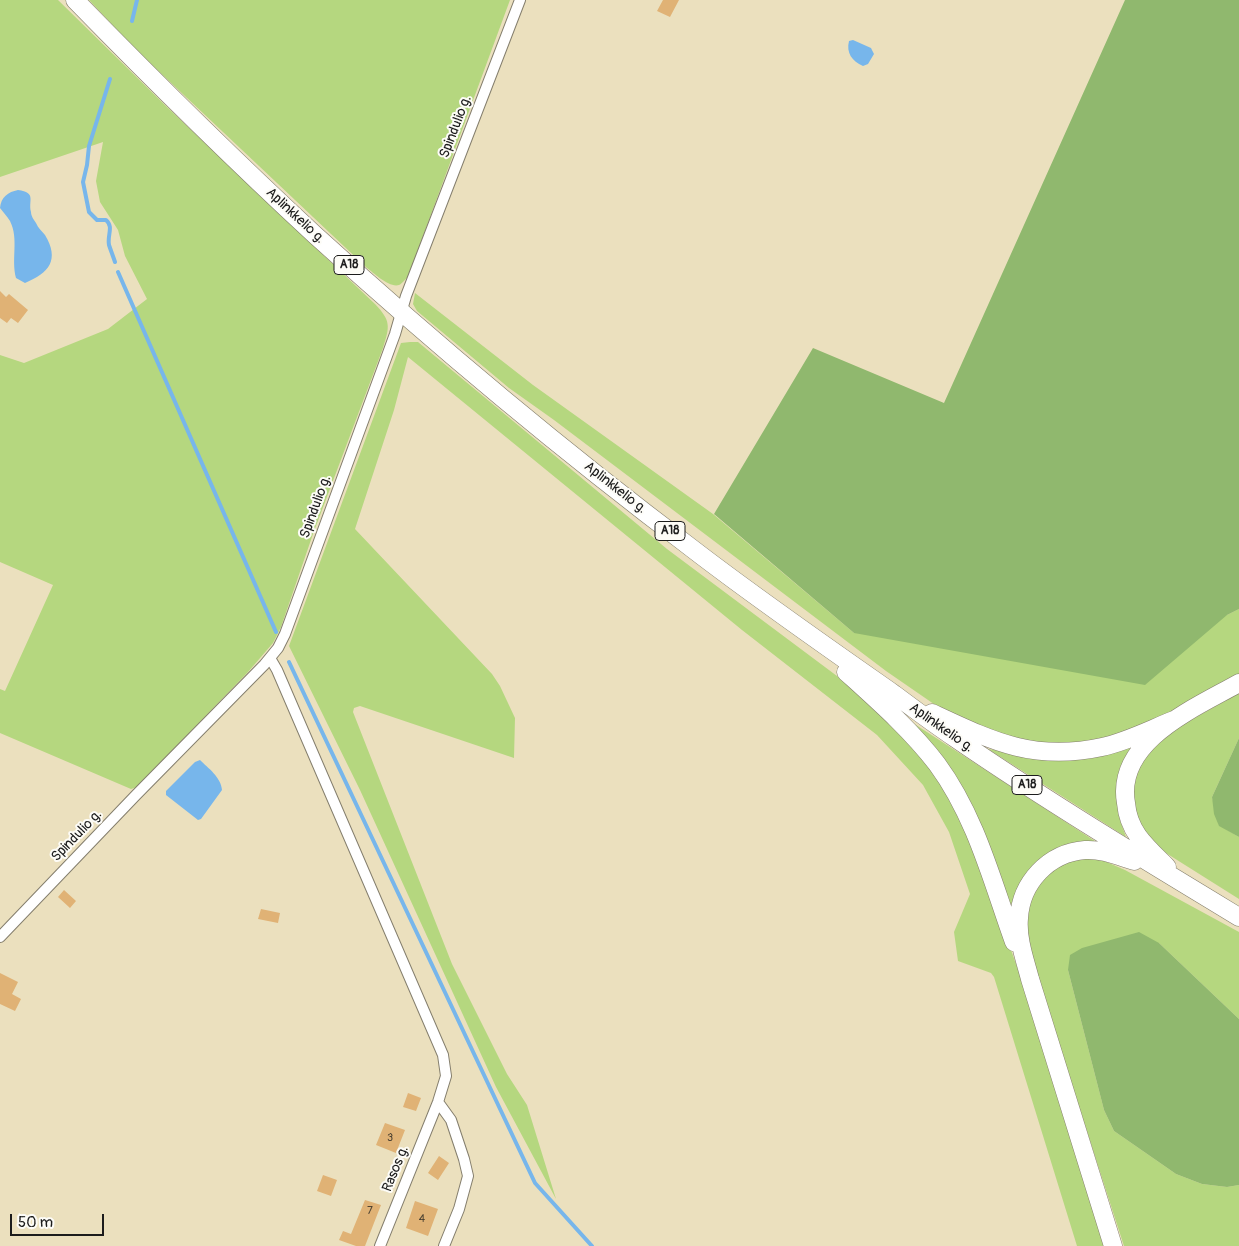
<!DOCTYPE html>
<style>
body{margin:0}
#map{position:relative;width:1239px;height:1246px;overflow:hidden;background:#ebe0be;font-family:Pangolin,sans-serif}
canvas{display:block}
.scale{position:absolute;left:10px;top:1214px;width:94px;height:22px;box-sizing:border-box;border:2px solid #1c1c1c;border-top:0;padding-left:6px;font-size:15px;line-height:18px;white-space:nowrap;color:#1c1c1c;-webkit-text-stroke:4px #fdfcf7;paint-order:stroke}
</style>
<div id="map">
<canvas width="1239" height="1246"></canvas>
<div class="scale">50 m</div>
</div>
<script>
const g = document.querySelector('canvas').getContext('2d');
g.lineJoin = 'round';
function paint(path, color) { g.fillStyle = color; g.fill(path, 'evenodd'); }
function stroke(path, color, width, dash) { g.strokeStyle = color; g.lineWidth = width; g.lineCap = dash ? 'butt' : 'round'; g.setLineDash(dash || []); g.stroke(path); }
function label(font, color, halo, rows, align = 'center') {
  g.font = font + ' Pangolin,sans-serif'; g.lineWidth = 4; g.setLineDash([]); g.textBaseline = 'middle'; g.strokeStyle = halo; g.fillStyle = color; for (const [text, x, y, turn = 0] of rows) {
    g.save(); g.translate(x, y); g.rotate((+turn || 0) * Math.PI / 180); g.textAlign = isNaN(turn) ? turn : align; if (halo) g.strokeText(text, 0, 0); g.fillText(text, 0, 0); g.restore();
  }
}
paint(new Path2D(`
 M0,0H58L168,108L375,304C391,321 390,326 383,348L313,534L281,627L273,643L248,672L137,787L131,789L0,733V689L5,691L53,585L0,562V355L24,363L108,329L147,299L125,256L118,230L100,202L96,181L103,142L0,177Z
 M89,0H510L408,277C405,279 402,284 399,285C389,288 374,273 367,268L133,47Z
 M415,293L533,385L713,514L854,633L1227,615L1239,609V674L1174,712L1139,730L1076,747L1020,743L944,711L886,671L554,420L509,388L417,311L413,304Z
 M410,342H418L667,549L841,679L891,722L921,755L945,787L970,835L1021,978L1104,1246H1077L994,977L991,973L958,961L954,932L970,894L949,832L923,785L877,735L742,630L408,357L394,410L355,529L492,674L500,686L515,718L514,758L360,706L354,708L353,712L452,964L507,1074L527,1105L556,1199L496,1087L360,790L289,646L401,343Z
 M1239,693V738L1212,797L1219,825L1239,837V899L1158,848L1136,821L1130,786L1136,769L1164,735Z
 M913,723L1101,845L1034,865L1020,884L1009,909Z
 M1139,741L1120,767L1116,796L1120,820L1126,837L988,749L1010,752Z
 M1078,857L1102,860L1125,870L1239,932V1019L1159,943L1068,970L1104,1110L1114,1131L1176,1174L1202,1184L1227,1187L1239,1185V1246H1124L1030,955L1025,906L1052,868Z`), '#b5d77f');
paint(new Path2D(`
 M1125,0H1239V609L1227,615L1145,685L854,633L714,514L813,348L944,403Z
 M1239,738V837L1219,826L1214,814L1212,797Z
 M1139,932L1159,943L1239,1019V1185L1227,1187L1202,1184L1176,1174L1114,1131L1104,1110L1068,970L1070,955L1082,948Z`), '#90b86e');
paint(new Path2D(`
 M853,40L871,48L874,54L868,64L863,66C852,61 846,53 849,41Z
 M18,190C37,193 28,200 31,212C31,216 34,220 36,223C38,228 42,231 45,235C60,260 49,273 25,283L16,278C11,259 19,239 10,221C7,216 3,212 0,208C1,197 8,192 18,190Z
 M200,760C208,768 221,777 222,790L201,819L198,820L166,795V791L195,762Z`), '#77b6eb');
stroke(new Path2D(`
 M132,21L137,0
 M110,79L89,146L87,165L83,182L89,212L97,220H106C114,227 107,235 109,245C111,251 113,256 115,262
 M118,272L276,632
 M289,662L535,1183L592,1246`), '#77b6eb', 4);
paint(new Path2D(`
 M663,0H679L670,17L657,11Z
 M0,291L6,297L9,294L28,310L18,323L11,318L7,323L0,318Z
 M64,890L76,901L70,908L58,897Z
 M261,909L280,913L278,923L258,919Z
 M0,973L18,982L12,994L21,999L15,1011L0,1004Z
 M408,1093L421,1098L416,1111L403,1107Z
 M385,1123L405,1130L396,1153L376,1145Z
 M439,1156L449,1163L438,1180L428,1173Z
 M323,1175L337,1180L331,1196L317,1191Z
 M365,1200L381,1205L365,1246H356L339,1240L343,1231L351,1234Z
 M415,1201L438,1209L428,1236L406,1228Z`), '#e0b275');
const street = new Path2D(`
 M270,658L277,670L443,1055L446,1076L438,1102L380,1246
 M0,937L136,795L264,665L278,648L285,634L395,334L406,296L520,0
 M438,1102L451,1120L464,1159L468,1176L459,1209L444,1246`);
const highway = new Path2D(`
 M75,0C153,80 233,159 315,235C437,346 563,451 694,550C759,600 827,647 894,694C914,709 934,724 955,738C1047,801 1143,859 1239,917
 M846,672C878,701 911,730 937,764C976,817 992,881 1014,942
 M932,713C992,741 1034,762 1102,747C1126,742 1151,729 1174,720
 M1167,867C1157,857 1146,847 1138,836C1131,826 1127,815 1126,803C1115,741 1195,708 1239,683
 M1113,1246L1030,979C1025,960 1017,938 1019,918C1021,883 1048,853 1085,850C1102,849 1118,856 1134,861`);
stroke(street, '#847e6d', 12);
stroke(highway, '#847e6d', 19);
stroke(street, '#fff', 10);
stroke(highway, '#fff', 18);
label('11px', '#4d4232', null, [
 ["3",390,1138],
 ["7",370,1211],
 ["4",422,1219]
]);
for (const [x, y, w] of [
 [349,265,30],
 [670,531,30],
 [1027,785,30]
]) { const box = new Path2D(); box.roundRect(x - w / 2, y - 9.5, w, 19, 4); g.fillStyle = '#fdfcf7'; g.fill(box); stroke(box, '#1c1c1c', 1); }
label('bold 12px', '#1c1c1c', null, [
 ["A18",349,265],
 ["A18",670,531],
 ["A18",1027,785]
]);
label('14px', '#1c1c1c', '#fdfcf7', [
 ["Spindulio g.",456,127,-69],
 ["Aplinkkelio g.",295,216,43],
 ["Aplinkkelio g.",615,488,38],
 ["Spindulio g.",316,507,-70],
 ["Aplinkkelio g.",941,728,35],
 ["Spindulio g.",77,836,-46],
 ["Rasos g.",396,1169,-68]
]);
</script>
